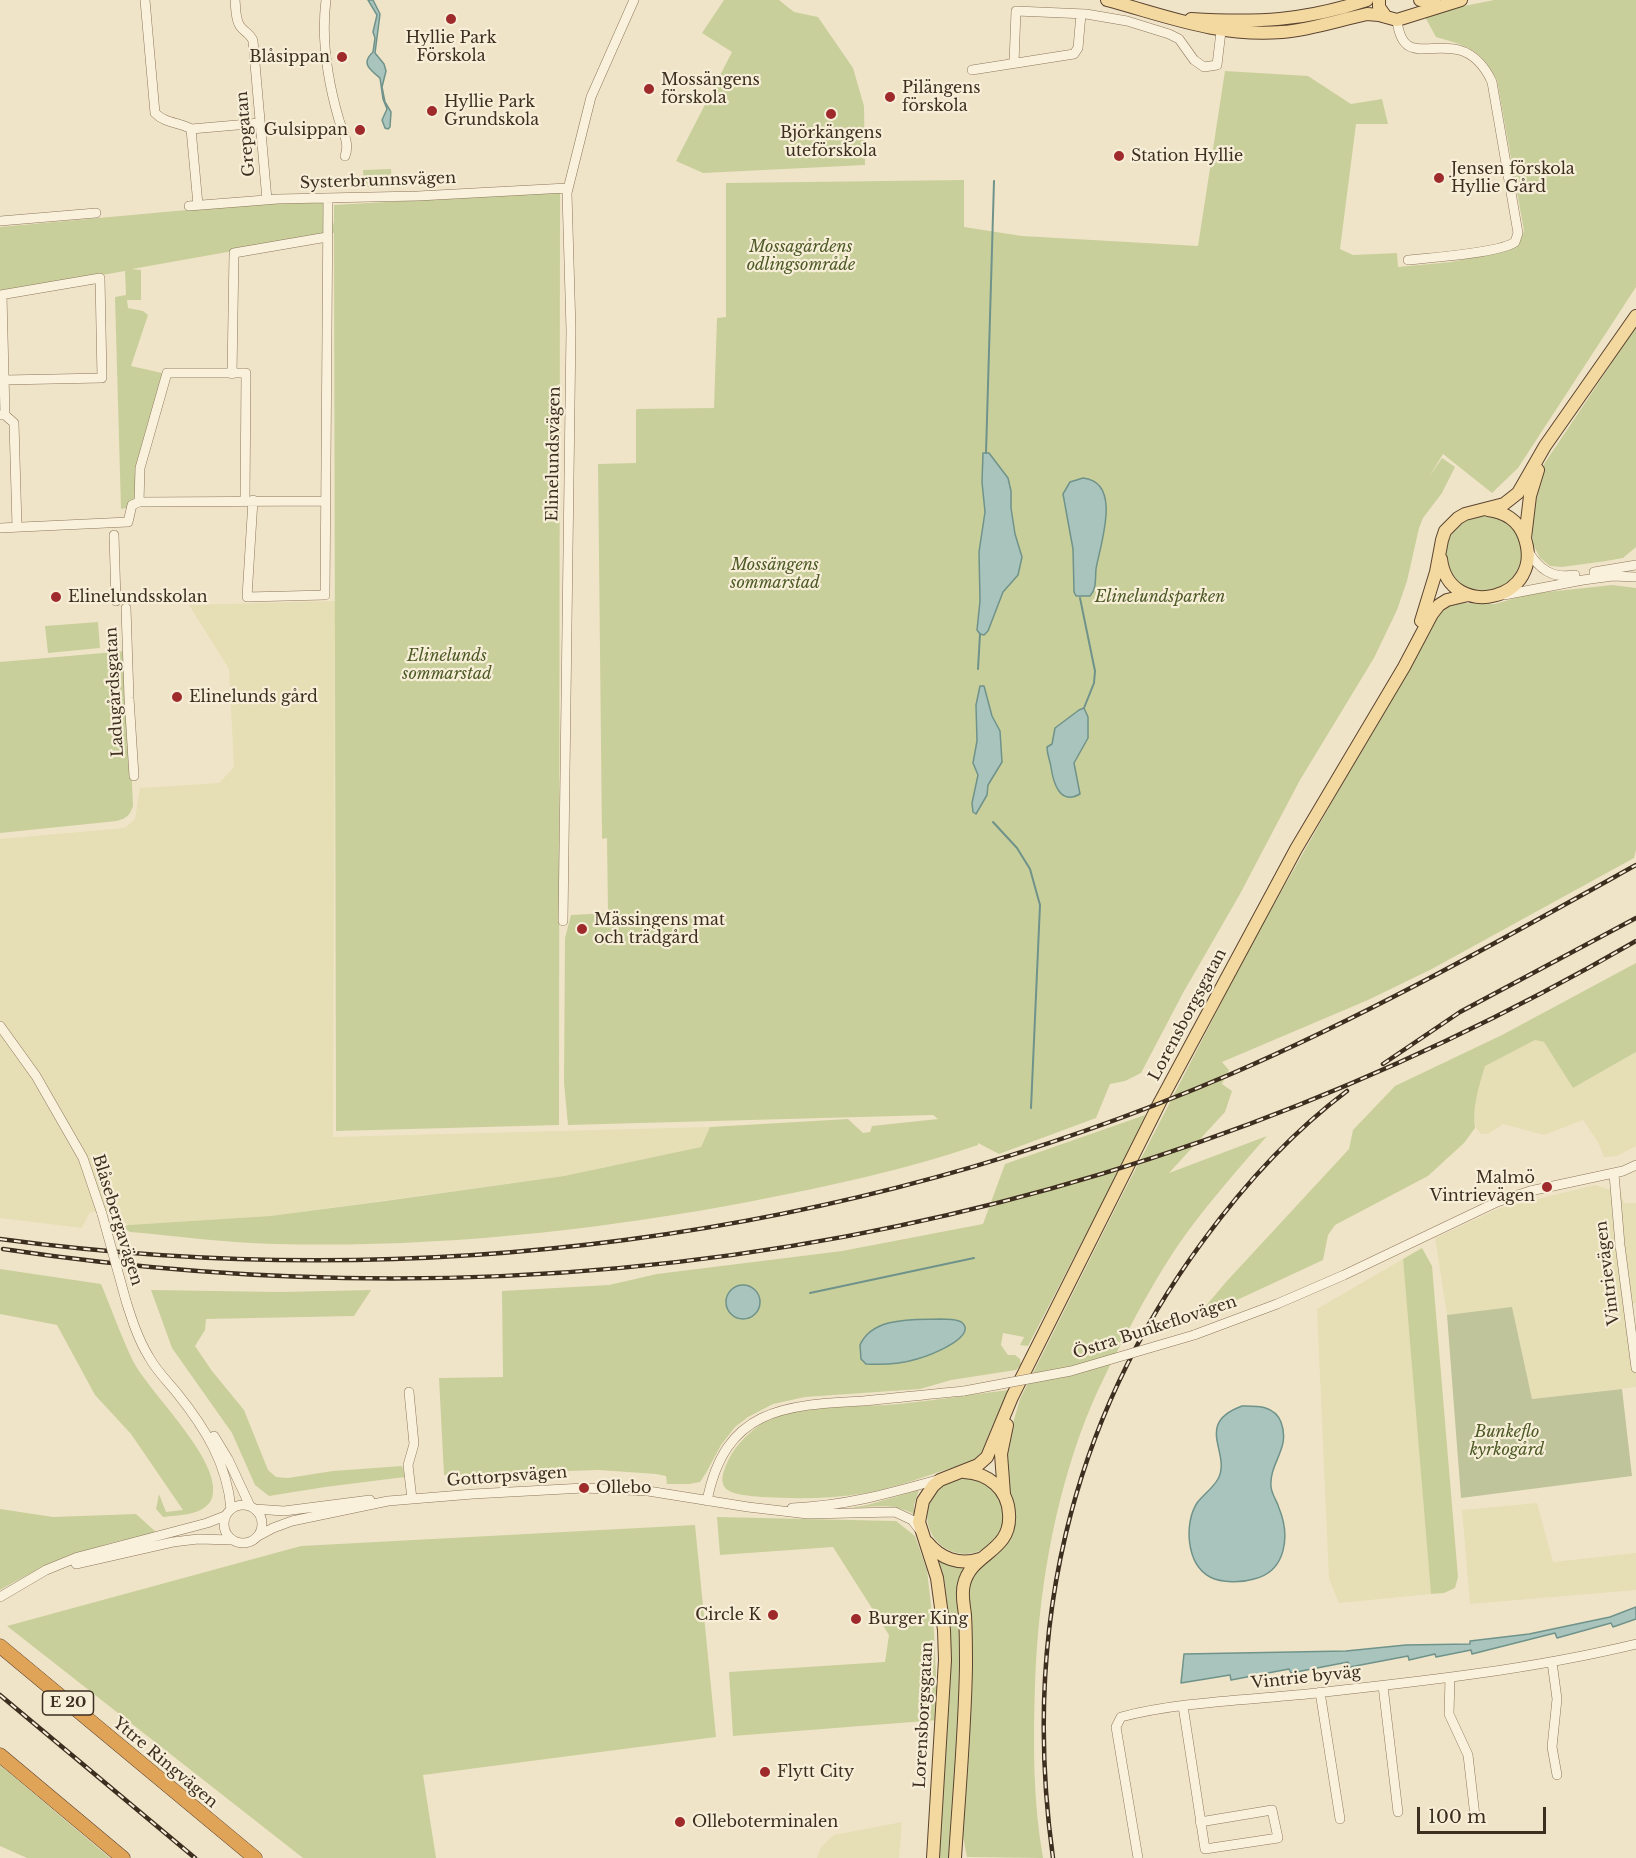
<!DOCTYPE html>
<meta charset="utf-8">
<style>
body{margin:0}
#map{position:relative;width:1636px;height:1858px;overflow:hidden;background:#f0e4c8;font-family:"Libre Baskerville",serif}
canvas{display:block}
.scale{position:absolute;left:1417px;top:1807px;width:129px;height:27px;box-sizing:border-box;border:3px solid #3d2e20;border-top:0;padding-left:8px;font-size:18px;line-height:21px;white-space:nowrap;color:#3d2e20;-webkit-text-stroke:4px #f7eed8;paint-order:stroke}
</style>
<div id="map">
<canvas width="1636" height="1858"></canvas>
<div class="scale">100 m</div>
</div>
<script>
const g = document.querySelector('canvas').getContext('2d');
g.lineJoin = 'round';
function paint(path, color) { g.fillStyle = color; g.fill(path, 'evenodd'); }
function stroke(path, color, width, dash) { g.strokeStyle = color; g.lineWidth = width; g.lineCap = dash ? 'butt' : 'round'; g.setLineDash(dash || []); g.stroke(path); }
function label(font, color, halo, rows, align = 'center') {
  g.font = font + ' "Libre Baskerville",serif'; g.lineWidth = 4.5; g.setLineDash([]); g.textBaseline = 'middle'; g.strokeStyle = halo; g.fillStyle = color; for (const [text, x, y, turn = 0] of rows) {
    g.save(); g.translate(x, y); g.rotate((+turn || 0) * Math.PI / 180); g.textAlign = isNaN(turn) ? turn : align; if (halo) g.strokeText(text, 0, 0); g.fillText(text, 0, 0); g.restore();
  }
}
paint(new Path2D(`
 M335,601L333,1137L710,1127L701,1147L564,1176L270,1216L128,1225L114,1212H90L82,1228L0,1218V839L125,828L135,819L140,788L219,783L234,767L229,669L189,605Z
 M1535,1040L1544,1042L1573,1088L1636,1052V1146L1617,1156L1604,1157L1598,1142L1583,1120L1544,1135L1503,1124L1488,1134H1481L1476,1128L1474,1119L1476,1097L1484,1066Z
 M1595,1185L1621,1193L1624,1203H1636V1303L1632,1304L1636,1330V1387L1532,1399L1512,1308L1447,1315L1435,1238L1500,1208Z
 M1403,1259L1431,1594L1339,1603L1329,1579L1317,1309Z
 M1537,1503L1553,1562L1636,1553V1590L1470,1604L1462,1510Z
 M902,1822L899,1858H817L821,1847L834,1835Z`), '#e6deb5');
paint(new Path2D(`
 M724,0H779L794,12L818,17L853,68L864,106L865,165L703,173L676,161L732,52L702,33Z
 M1494,0H1636V287L1518,468L1492,493L1443,454L1429,477L1442,458L1455,467L1442,493L1423,518L1419,528L1407,581L1397,610L1374,658L1300,780L1240,894L1183,993L1141,1073L1125,1081L1110,1084L1096,1118L999,1154L978,1143V1145C905,1170 829,1186 753,1201C596,1231 435,1248 275,1244C226,1243 178,1236 130,1232L123,1227L128,1225L270,1216L385,1201L564,1176L701,1147L710,1127L848,1119L863,1133L870,1132L872,1126L938,1119L933,1115L568,1125L564,1083L565,938L571,915L608,913L607,838L602,839L598,464L636,463V410L638,409L714,408L717,318L726,317V183L964,180V227L1022,236L1198,246L1225,71L1308,76L1351,104L1382,99L1388,124H1356L1340,249L1353,255L1397,253L1398,267L1451,262L1510,250L1518,244L1524,231L1497,80C1481,50 1468,46 1436,37L1425,17L1459,7Z
 M391,169L392,186L364,187L363,170Z
 M560,192L559,1125L336,1131L334,233L132,269L141,270V300H127L128,308L143,311L148,315L131,366L162,373L146,436L138,506L121,509L115,297L126,295L125,271L0,293V227L318,198H328L334,226V205Z
 M1636,327V547L1623,558L1606,561L1562,567L1550,566L1540,558L1533,544L1532,528L1535,495L1544,464Z
 M1446 554a38 38 0 1 1 76 0a38 38 0 1 1-76 0Z
 M1612,585L1636,588V850L1634,858L1430,970L1368,1000L1222,1062L1229,1070L1222,1084L1232,1091L1225,1112L1169,1173L1267,1136C1239,1168 1211,1200 1186,1234C1165,1263 1147,1295 1130,1327C1114,1357 1098,1388 1085,1421C1053,1505 1038,1596 1035,1686C1033,1743 1033,1802 1043,1858L967,1857L962,1831C965,1769 968,1706 971,1644C972,1625 967,1604 970,1585C976,1555 1011,1559 1015,1520C1016,1507 1009,1496 1007,1484C1003,1455 1012,1426 1020,1399L1117,1205L1251,945L1439,613L1445,608L1459,602L1475,604H1495L1529,594Z
 M98,622L100,648L48,653L45,626Z
 M126,651L133,806C130,815 127,818 117,821L0,833V662Z
 M1636,963V1052L1573,1088L1544,1042L1535,1040L1485,1066C1479,1086 1472,1107 1475,1128L1464,1143L1428,1176L1335,1225L1328,1235L1323,1260L1194,1320L1226,1282L1349,1149L1353,1130L1395,1086L1502,1035Z
 M1145,1115L1142,1126L1028,1346L1020,1345L1024,1337L1003,1333L1001,1345L1008,1355H1015L1020,1359L1021,1365L1016,1370L951,1380L920,1389L805,1397L773,1404L748,1417L735,1427L721,1445L706,1473L700,1482L689,1484H667L666,1476L656,1474L599,1470L444,1475L439,1378L503,1377L502,1291L609,1285L657,1274L842,1251L983,1224L1005,1164ZM940,1319L960,1321L964,1325L951,1345L917,1359L860,1350C861,1318 918,1320 940,1319Z
 M1422,1248L1432,1266L1458,1577L1455,1588L1444,1593L1431,1594L1403,1259Z
 M0,1269L101,1284C112,1310 121,1336 133,1361C150,1394 224,1462 212,1498C205,1516 178,1515 163,1517L156,1509L159,1494L166,1512L183,1510L131,1434L95,1395L57,1325L0,1314Z
 M151,1290L281,1292L371,1290L354,1316L206,1319L205,1330L195,1346L212,1371L244,1410L268,1470L276,1477L288,1478L333,1471L402,1466L405,1477L325,1487L269,1496L255,1485L232,1433L172,1348Z
 M1008,1390L981,1453L973,1461L962,1465C930,1474 899,1487 866,1493C831,1499 797,1499 762,1497C730,1494 711,1493 730,1457C738,1442 757,1424 773,1418C809,1405 848,1407 886,1405C926,1402 967,1395 1008,1390Z
 M927 1516a38 38 0 1 1 76 0a38 38 0 1 1-76 0Z
 M919,1490L914,1505V1514C891,1502 870,1507 845,1509L867,1505Z
 M0,1509L53,1517L136,1514L156,1532C143,1539 125,1538 111,1543C72,1555 35,1569 0,1590Z
 M717,1517L896,1521L915,1536L927,1570L934,1631L938,1720L733,1736L729,1672L885,1662L889,1635L833,1547L720,1555Z
 M695,1525L716,1737L423,1775L436,1858H303L7,1626L301,1546Z
 M938,1560L956,1567H964L958,1587L961,1660L951,1858H938L950,1629L945,1584Z
 M0,1765L110,1858H27L0,1846Z`), '#c9cf9b');
paint(new Path2D(`
 M1512,1307L1532,1399L1622,1389L1632,1476L1461,1498L1447,1315Z`), '#bfc49a');
const water = new Path2D(`
 M368,0H373L380,14L375,53L384,64L386,71L382,87L385,102L391,112L390,127L388,129L385,128L382,120L387,109L383,99L380,78C369,69 361,63 373,52L375,38L373,32L377,15Z
 M983,453H989L1008,478L1011,491V508L1015,534L1022,557L1018,575L1003,592L988,631L984,635L980,634L977,630L980,601L979,552L985,512L982,482Z
 M1083,478C1123,482 1100,545 1096,569C1095,579 1097,588 1090,596H1076L1074,592L1073,549L1063,494L1070,482Z
 M980,686H984L992,716L1000,731L1002,762L988,785L987,795L976,814L973,812L972,803L978,775L973,763L977,741L976,705Z
 M1084,708L1088,717V738L1074,763L1080,794C1059,806 1053,781 1051,767C1050,760 1047,755 1047,747L1052,744L1055,728L1079,710Z
 M726 1302a17 17 0 1 1 34 0a17 17 0 1 1-34 0Z
 M940,1319C946,1319 954,1319 959,1321C962,1322 964,1324 965,1327C968,1341 928,1356 917,1359C901,1364 883,1365 866,1364L861,1359L860,1345C873,1316 915,1320 940,1319Z
 M1242,1406C1257,1406 1274,1405 1281,1422C1291,1449 1269,1462 1271,1487C1272,1495 1277,1501 1279,1508C1290,1535 1287,1571 1254,1579C1241,1583 1222,1583 1210,1577C1186,1564 1184,1523 1197,1503C1203,1495 1213,1488 1218,1479C1232,1453 1193,1424 1242,1406Z
 M1636,1607V1619L1613,1627L1611,1623L1557,1638L1555,1633L1472,1654L1471,1650L1436,1657L1435,1654L1409,1660L1408,1656L1350,1667L1348,1662L1291,1673L1289,1669L1231,1680L1230,1675L1181,1683L1184,1654L1346,1651L1406,1645L1470,1644V1641L1529,1634L1610,1617Z`);
paint(water, '#a9c4bc');
stroke(water, '#6f938a', 1.5);
stroke(new Path2D(`
 M986,453L994,181
 M1080,598L1095,671L1094,683L1084,708
 M978,669L980,634
 M993,822L1017,848L1030,869L1040,905L1031,1108
 M810,1293L974,1258`), '#6f938a', 2);
const minor = new Path2D(`
 M145,0L155,113C166,124 179,122 191,129L198,205
 M235,0C236,8 235,19 240,26C244,32 251,34 253,41L267,200
 M326,0C321,39 328,82 339,120C343,132 350,144 345,156
 M1397,20C1402,65 1430,42 1459,50C1475,54 1486,69 1492,82L1518,233L1515,242C1500,253 1429,258 1408,260
 M1014,63L1016,11L1086,14L1127,21L1169,34L1179,39L1194,60L1204,67L1217,65L1222,23
 M972,70L1074,54L1078,48L1081,14
 M191,129L260,123
 M189,206L278,199L418,196L567,188
 M0,221L96,213
 M0,295L100,278L102,378L5,380
 M232,374L234,253L327,237
 M0,415H5L2,295
 M5,415L14,423L17,527
 M253,500L247,597L325,595L328,198
 M139,502L140,468L167,373H246L245,500
 M0,528L128,522L132,505L139,502L326,501
 M114,535L116,601
 M1528,551C1539,569 1552,579 1575,575
 M1594,572L1636,565
 M1504,595L1583,580L1613,576L1636,577
 M126,608L129,698L134,776
 M563,921L571,330L567,193L591,97L634,0
 M0,1026L36,1076L83,1158L102,1214
 M1614,1174L1620,1245L1636,1368
 M126,1301C132,1320 138,1339 149,1357C156,1370 167,1381 177,1393C205,1428 227,1463 231,1509
 M1194,1335L1277,1304L1344,1275L1497,1202L1530,1191L1623,1171L1636,1165
 M409,1392L414,1444L408,1465L412,1499
 M214,1436L228,1459L250,1506
 M707,1501C725,1409 783,1405 863,1401C897,1398 930,1394 964,1391
 M224 1524a19 19 0 1 1 38 0a19 19 0 1 1-38 0Z
 M792,1508C844,1506 887,1494 937,1480
 M255,1509L284,1511L370,1500
 M258,1536L273,1528L292,1521L388,1501L473,1494L584,1488L648,1491L748,1507L808,1514L895,1512L912,1520L919,1529
 M76,1564L173,1542L198,1539L232,1540
 M0,1597L46,1570L78,1557L207,1523L225,1516
 M1552,1662L1557,1699L1552,1747L1557,1775
 M1450,1678L1449,1714L1468,1755L1475,1816
 M1383,1686L1398,1812
 M1320,1692L1340,1819
 M1183,1706L1205,1849L1278,1838L1272,1810L1200,1822
 M1138,1858L1116,1727L1121,1717C1177,1702 1248,1700 1307,1694C1417,1682 1528,1670 1636,1644`);
const major = new Path2D(`
 M1107,0C1167,16 1218,37 1282,32C1310,30 1339,20 1367,14L1379,15L1397,20L1461,0
 M1379,0V7L1386,17
 M1420,0H1434
 M1191,19C1257,23 1304,21 1367,0
 M1525,538L1530,496L1538,470
 M1441,559C1449,623 1548,600 1524,536C1518,520 1504,512 1488,510
 M1421,621L1436,572L1442,540L1445,531L1458,518L1465,514L1504,504L1518,493L1545,446L1636,316
 M1004,1494L1001,1454L1007,1425
 M927,1542C940,1558 959,1566 980,1559
 M933,1858L945,1660L944,1630L937,1578L919,1522L923,1501L933,1486L940,1480L978,1465L987,1457L1012,1397L1160,1102L1296,849L1404,667L1432,614L1439,605L1447,600L1468,595
 M955,1858C959,1794 965,1730 966,1666C966,1649 966,1632 965,1615C964,1605 961,1594 964,1584C971,1553 1012,1552 1009,1514C1008,1489 988,1473 964,1472`);
const highway = new Path2D(`
 M0,1646L255,1858
 M0,1755L123,1858`);
stroke(minor, '#8d765c', 10);
stroke(major, '#5b4430', 14);
stroke(highway, '#5b4430', 15);
stroke(minor, '#faf1dc', 9);
stroke(major, '#f3d9a0', 12);
stroke(highway, '#e0a458', 14);
const rail = new Path2D(`
 M1383,1064L1460,1012L1636,918
 M0,1239C417,1295 844,1240 1231,1074C1370,1014 1503,939 1636,865
 M3,1249C577,1335 1133,1232 1636,941
 M0,1695L195,1858
 M1053,1858C1022,1634 1068,1424 1203,1241C1244,1185 1291,1133 1347,1091`);
stroke(rail, '#3d2e20', 4.5);
stroke(rail, '#f7eed8', 2, [7]);
const minorBridge = new Path2D(`
 M102,1214L126,1301
 M964,1391L1071,1371L1194,1335`);
stroke(minorBridge, '#8d765c', 10, []);
stroke(minorBridge, '#faf1dc', 9);
for (const [x, y, r, color] of [
 [451,19,6,"#9e2a2b"],
 [342,57,6,"#9e2a2b"],
 [649,89,6,"#9e2a2b"],
 [890,97,6,"#9e2a2b"],
 [432,111,6,"#9e2a2b"],
 [831,114,6,"#9e2a2b"],
 [360,130,6,"#9e2a2b"],
 [1119,156,6,"#9e2a2b"],
 [1439,178,6,"#9e2a2b"],
 [56,597,6,"#9e2a2b"],
 [177,697,6,"#9e2a2b"],
 [582,929,6,"#9e2a2b"],
 [1547,1187,6,"#9e2a2b"],
 [584,1488,6,"#9e2a2b"],
 [773,1615,6,"#9e2a2b"],
 [856,1619,6,"#9e2a2b"],
 [765,1772,6,"#9e2a2b"],
 [680,1822,6,"#9e2a2b"]
]) { const dot = new Path2D(); dot.arc(x, y, r, 0, 2 * Math.PI); g.fillStyle = color; g.fill(dot); stroke(dot, '#f7eed8', 2); }
for (const [x, y, w] of [
 [68,1703,51]
]) { const box = new Path2D(); box.roundRect(x - w / 2, y - 12, w, 24, 4.5); g.fillStyle = '#f7eed8'; g.fill(box); stroke(box, '#3d2e20', 1.5); }
label('bold 15px', '#3d2e20', null, [
 ["E 20",68,1703]
]);
label('16px', '#3d2e20', '#f7eed8', [
 ["Hyllie Park",451,38,"center"],
 ["Förskola",451,56,"center"],
 ["Blåsippan",330,57,"right"],
 ["Mossängens",661,80],
 ["förskola",661,98],
 ["Pilängens",902,88],
 ["förskola",902,106],
 ["Hyllie Park",444,102],
 ["Grundskola",444,120],
 ["Gulsippan",348,130,"right"],
 ["Björkängens",831,133,"center"],
 ["uteförskola",831,151,"center"],
 ["Station Hyllie",1131,156],
 ["Jensen förskola",1451,169],
 ["Hyllie Gård",1451,187],
 ["Elinelundsskolan",68,597],
 ["Elinelunds gård",189,697],
 ["Mässingens mat",594,920],
 ["och trädgård",594,938],
 ["Malmö",1535,1178,"right"],
 ["Vintrievägen",1535,1196,"right"],
 ["Ollebo",596,1488],
 ["Circle K",761,1615,"right"],
 ["Burger King",868,1619],
 ["Flytt City",777,1772],
 ["Olleboterminalen",692,1822]
], 'left');
label('16px', '#3d2e20', '#f7eed8', [
 ["Grepgatan",246,134,-95],
 ["Systerbrunnsvägen",378,181,-2],
 ["Elinelundsvägen",554,454,-89],
 ["Ladugårdsgatan",115,692,-93],
 ["Lorensborgsgatan",1188,1015,-62],
 ["Blåsebergavägen",117,1220,73],
 ["Vintrievägen",1608,1273,-97],
 ["Östra Bunkeflovägen",1155,1328,-18],
 ["Gottorpsvägen",507,1477,-4],
 ["Vintrie byväg",1306,1678,-6],
 ["Lorensborgsgatan",924,1715,-87],
 ["Yttre Ringvägen",165,1763,40]
]);
label('italic 16px', '#4d5a26', '#f7eed8', [
 ["Mossagårdens",801,247],
 ["odlingsområde",801,265],
 ["Mossängens",775,565],
 ["sommarstad",775,583],
 ["Elinelundsparken",1160,597],
 ["Elinelunds",447,656],
 ["sommarstad",447,674],
 ["Bunkeflo",1507,1432],
 ["kyrkogård",1507,1450]
]);
</script>
